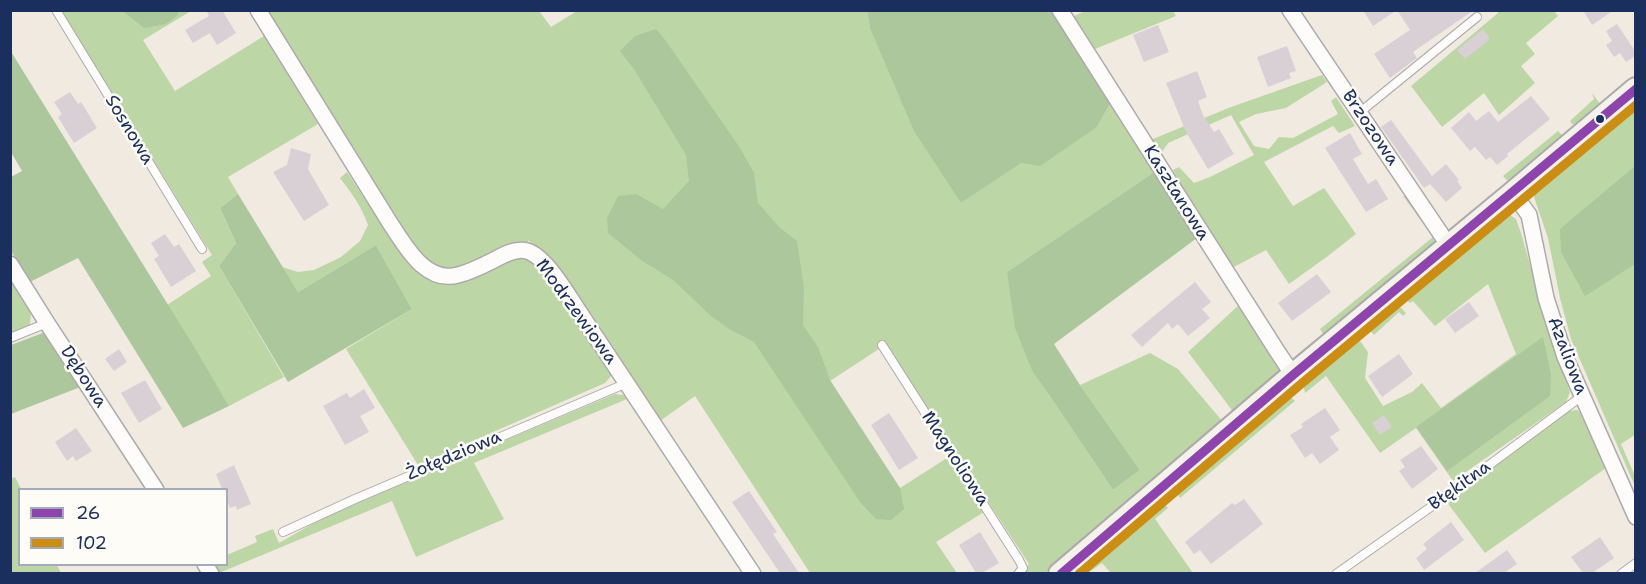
<!DOCTYPE html>
<meta charset="utf-8">
<style>
body{margin:0}
#map{position:relative;width:1646px;height:584px;overflow:hidden;background:#f1eae1;font-family:"Shantell Sans",sans-serif}
canvas{display:block}
.frame{position:absolute;inset:0;border:12px solid #1b2f5e;pointer-events:none}
.legend{position:absolute;left:18px;top:488px;width:210px;height:78px;box-sizing:border-box;background:#fdfcf7;border:2px solid #a3aaba;margin:0;padding:8px 10px;list-style:none;font-size:18px;color:#1b2f5e}
.legend li{display:flex;align-items:center;gap:12px;height:30px}
.legend b{width:30px;border:2px solid #a3aaba}
</style>
<div id="map">
<canvas width="1646" height="584"></canvas>
<div class="frame"></div>
<ul class="legend">
<li><b style="height:8px;background:#8e44ad"></b>26</li>
<li><b style="height:8px;background:#cb8e13"></b>102</li>
</ul>
</div>
<script>
const g = document.querySelector('canvas').getContext('2d');
g.lineJoin = 'round';
function paint(path, color) { g.fillStyle = color; g.fill(path, 'evenodd'); }
function stroke(path, color, width, dash) { g.strokeStyle = color; g.lineWidth = width; g.lineCap = dash ? 'butt' : 'round'; g.setLineDash(dash || []); g.stroke(path); }
function label(font, color, halo, rows, align = 'center') {
  g.font = font + ' "Shantell Sans",sans-serif'; g.lineWidth = 5; g.setLineDash([]); g.textBaseline = 'middle'; g.strokeStyle = halo; g.fillStyle = color; for (const [text, x, y, turn = 0] of rows) {
    g.save(); g.translate(x, y); g.rotate((+turn || 0) * Math.PI / 180); g.textAlign = isNaN(turn) ? turn : align; if (halo) g.strokeText(text, 0, 0); g.fillText(text, 0, 0); g.restore();
  }
}
paint(new Path2D(`
 M1087,10L1173,11L1176,16L1090,51L1070,18Z
 M61,11H191L143,40L175,91L264,36L318,124L228,177L238,194L220,208L236,243L219,266L284,377L229,406L167,305L211,276L202,262L212,255Z
 M265,11H539L551,27L577,11H867L870,28L961,203L1021,162L1097,127L1110,104L1157,170L1007,272L1033,373L1047,392L1113,490L1140,470L1080,385L1150,353L1178,369L1224,423L1045,573H1022L1029,564L885,345L830,381L900,488L947,458L984,512L936,542L957,573H810L695,396L660,421L549,259L528,240L534,260L612,375L605,383L418,465L346,349L412,309L376,245L298,292L282,267L298,272L314,270L341,257L360,241L368,225C361,205 352,194 340,178L347,172L389,236L393,216Z
 M1497,11H1554L1558,16L1526,43L1535,54L1521,66L1535,83L1499,115L1484,93L1442,127L1411,86L1498,13Z
 M1322,75L1327,82L1286,108L1256,114L1239,122L1254,146L1269,149L1279,137L1293,138L1338,114L1331,101L1336,97L1355,126L1339,133L1333,126L1264,162L1293,206L1324,188L1356,234L1328,256L1289,284L1266,250L1232,268L1187,196L1173,170L1179,167L1194,183L1210,177L1254,155L1231,115L1168,143L1162,152L1155,154L1148,141L1231,107Z
 M1592,93L1601,105L1573,125L1570,121L1594,99Z
 M1635,103L1636,434L1621,444L1635,476V483L1634,484L1571,339L1560,298L1548,238L1534,197V192L1538,185Z
 M1558,131L1564,137L1509,182L1503,176Z
 M1408,194L1440,240L1327,336L1323,334L1320,329L1433,237L1403,196Z
 M1510,215L1516,219L1521,233L1550,336L1570,392L1566,402L1453,481L1416,428L1380,453L1326,376L1305,393L1303,383L1357,337L1368,352L1365,378L1383,406L1412,392L1422,383L1441,408L1516,354L1488,284L1435,326L1413,301L1410,303L1405,298L1498,221Z
 M10,269L31,312L30,325L11,333Z
 M1240,304L1283,369L1237,414L1231,409L1188,352Z
 M1397,304L1406,313L1403,316L1399,312L1374,335L1369,329Z
 M615,394L623,395L627,399L474,463L504,519L416,557L392,501L219,573L215,565L226,564L227,555L257,542L255,536L273,529L279,543L328,515Z
 M1288,395L1295,401L1180,498L1175,490Z
 M1577,410L1579,411L1606,468L1485,553L1446,501L1569,411Z
 M15,477L21,489L20,490V564L57,565L61,573H11L10,479Z
 M1162,501L1168,508L1155,519L1193,573H1111L1102,563L1088,573L1076,574Z`), '#bdd6a6');
paint(new Path2D(`
 M123,11H178V15L166,24L144,28Z
 M867,11H1051L1110,104L1097,127L1040,166L1021,163L961,203L914,131L870,28Z
 M656,29L666,41L740,148L754,173L758,203L779,227L797,241L804,288L803,325L818,347L830,380L900,488L904,509L891,520L876,519L860,502L754,342L731,330L711,316L673,280L641,260L608,233L607,218L618,196L636,194L663,209L689,181L686,155L634,69L620,51L635,36Z
 M10,50L193,345L229,406L183,428L78,258L30,282L11,251V177L22,171L11,152Z
 M1635,166V264L1585,296L1561,252L1560,229Z
 M1157,170L1197,238L1054,344L1080,385L1140,470L1113,490L1047,392L1033,373L1015,328L1007,272Z
 M238,194L298,292L376,245L412,309L288,382L219,266L236,243L220,208Z
 M48,331L83,386L11,414V345Z
 M1543,337L1551,375L1550,396L1447,471L1416,427Z`), '#adc79d');
paint(new Path2D(`
 M206,10H222L236,33L217,45L210,33L193,43L185,30L209,16Z
 M1363,10H1397L1373,26Z
 M1397,10H1474L1413,52L1417,58L1390,78L1374,54L1410,30Z
 M1583,10H1614L1592,25Z
 M1617,24L1635,51V56L1626,62L1620,53L1614,57L1606,45L1612,41L1606,31Z
 M1158,25L1169,52L1144,62L1133,35Z
 M1483,29L1490,39L1465,59L1457,50Z
 M1287,46L1296,71L1289,73L1291,78L1268,87L1257,57Z
 M1197,71L1207,97L1198,101L1203,115L1214,132L1219,129L1234,154L1208,169L1186,132L1166,83Z
 M70,92L78,104L81,102L97,128L74,143L58,117L62,114L54,102Z
 M1531,96L1550,119L1507,154L1508,156L1497,165L1490,157L1486,160L1475,147L1470,151L1451,128L1469,112L1476,121L1489,111L1498,122Z
 M1391,120L1432,176L1446,164L1459,180L1457,181L1462,188L1446,202L1430,184L1424,188L1381,127Z
 M1350,133L1362,154L1353,159L1368,184L1376,179L1388,199L1366,212L1325,148Z
 M291,148L311,154L308,169L329,205L304,221L273,172L287,165Z
 M165,234L174,247L179,244L196,271L171,287L154,259L159,256L151,243Z
 M1317,274L1331,292L1292,321L1278,303Z
 M1195,282L1211,302L1202,309L1210,318L1188,336L1178,324L1172,329L1168,323L1142,347L1131,335Z
 M1469,302L1479,316L1455,333L1445,319Z
 M119,349L127,362L114,371L105,359Z
 M1399,354L1413,374L1382,397L1368,376Z
 M145,380L162,409L139,423L121,393Z
 M364,389L375,408L360,416L369,432L345,445L323,406L347,393L350,398Z
 M1325,408L1340,430L1330,437L1339,450L1320,464L1312,453L1305,458L1290,435L1303,427L1301,424Z
 M889,413L918,458L899,470L871,425Z
 M1384,415L1392,427L1380,435L1372,423Z
 M76,428L92,451L76,461L73,456L67,461L55,442Z
 M1421,446L1438,469L1412,489L1399,471L1405,467L1400,460Z
 M234,465L251,504L237,510L236,506L230,508L226,499V489H222L216,474Z
 M749,491L777,532L773,534L799,573H780L732,502Z
 M1244,499L1263,524L1211,564L1200,550L1194,554L1185,542L1232,503L1235,505Z
 M1451,522L1464,540L1424,570L1416,558L1427,549L1423,544Z
 M980,532L999,563L982,573H976L959,545Z
 M1600,537L1614,558L1592,573H1583L1571,557Z
 M1507,550L1517,564L1504,573H1475Z`), '#d8d0d5');
const lane = new Path2D(`
 M56,10L202,249
 M1359,113L1477,17
 M10,338L47,323
 M882,345L1019,560L1023,568L1018,574
 M283,532L355,499L627,383
 M1336,574L1469,480L1582,396
 M1621,574L1636,563`);
const street = new Path2D(`
 M258,10L390,223C405,245 425,284 458,275C471,272 484,265 496,259C505,254 517,248 527,251C546,256 569,297 580,313L753,574
 M1060,10L1277,351L1293,375
 M1290,10L1449,246
 M1513,193L1529,215L1546,298L1565,357L1636,517
 M10,264L47,323L156,490
 M205,564L211,574`);
const secondary = new Path2D(`
 M1060,574L1293,375L1513,193L1636,89`);
stroke(lane, '#acaaab', 10);
stroke(street, '#acaaab', 18);
stroke(secondary, '#acaaab', 26);
stroke(lane, '#fdfcfa', 8);
stroke(street, '#fdfcfa', 15);
stroke(secondary, '#f5f2ec', 22);
stroke(new Path2D(`
 M1061,574L1293,375L1636,89`), '#8e44ad', 9);
stroke(new Path2D(`
 M1079,574L1301,384L1636,105`), '#cb8e13', 9);
for (const [x, y, r, color] of [
 [1600,119,5,"#1b2f5e"]
]) { const dot = new Path2D(); dot.arc(x, y, r, 0, 2 * Math.PI); g.fillStyle = color; g.fill(dot); stroke(dot, '#fdfcf7', 2); }
label('18px', '#1b2f5e', '#fdfcf7', [
 ["Brzozowa",1370,128,56],
 ["Sosnowa",129,130,59],
 ["Kasztanowa",1176,193,58],
 ["Modrzewiowa",576,312,54],
 ["Azaliowa",1567,356,69],
 ["Dębowa",83,377,57],
 ["Żołędziowa",454,456,-23],
 ["Magnoliowa",955,459,57],
 ["Błękitna",1460,486,-36]
]);
</script>
